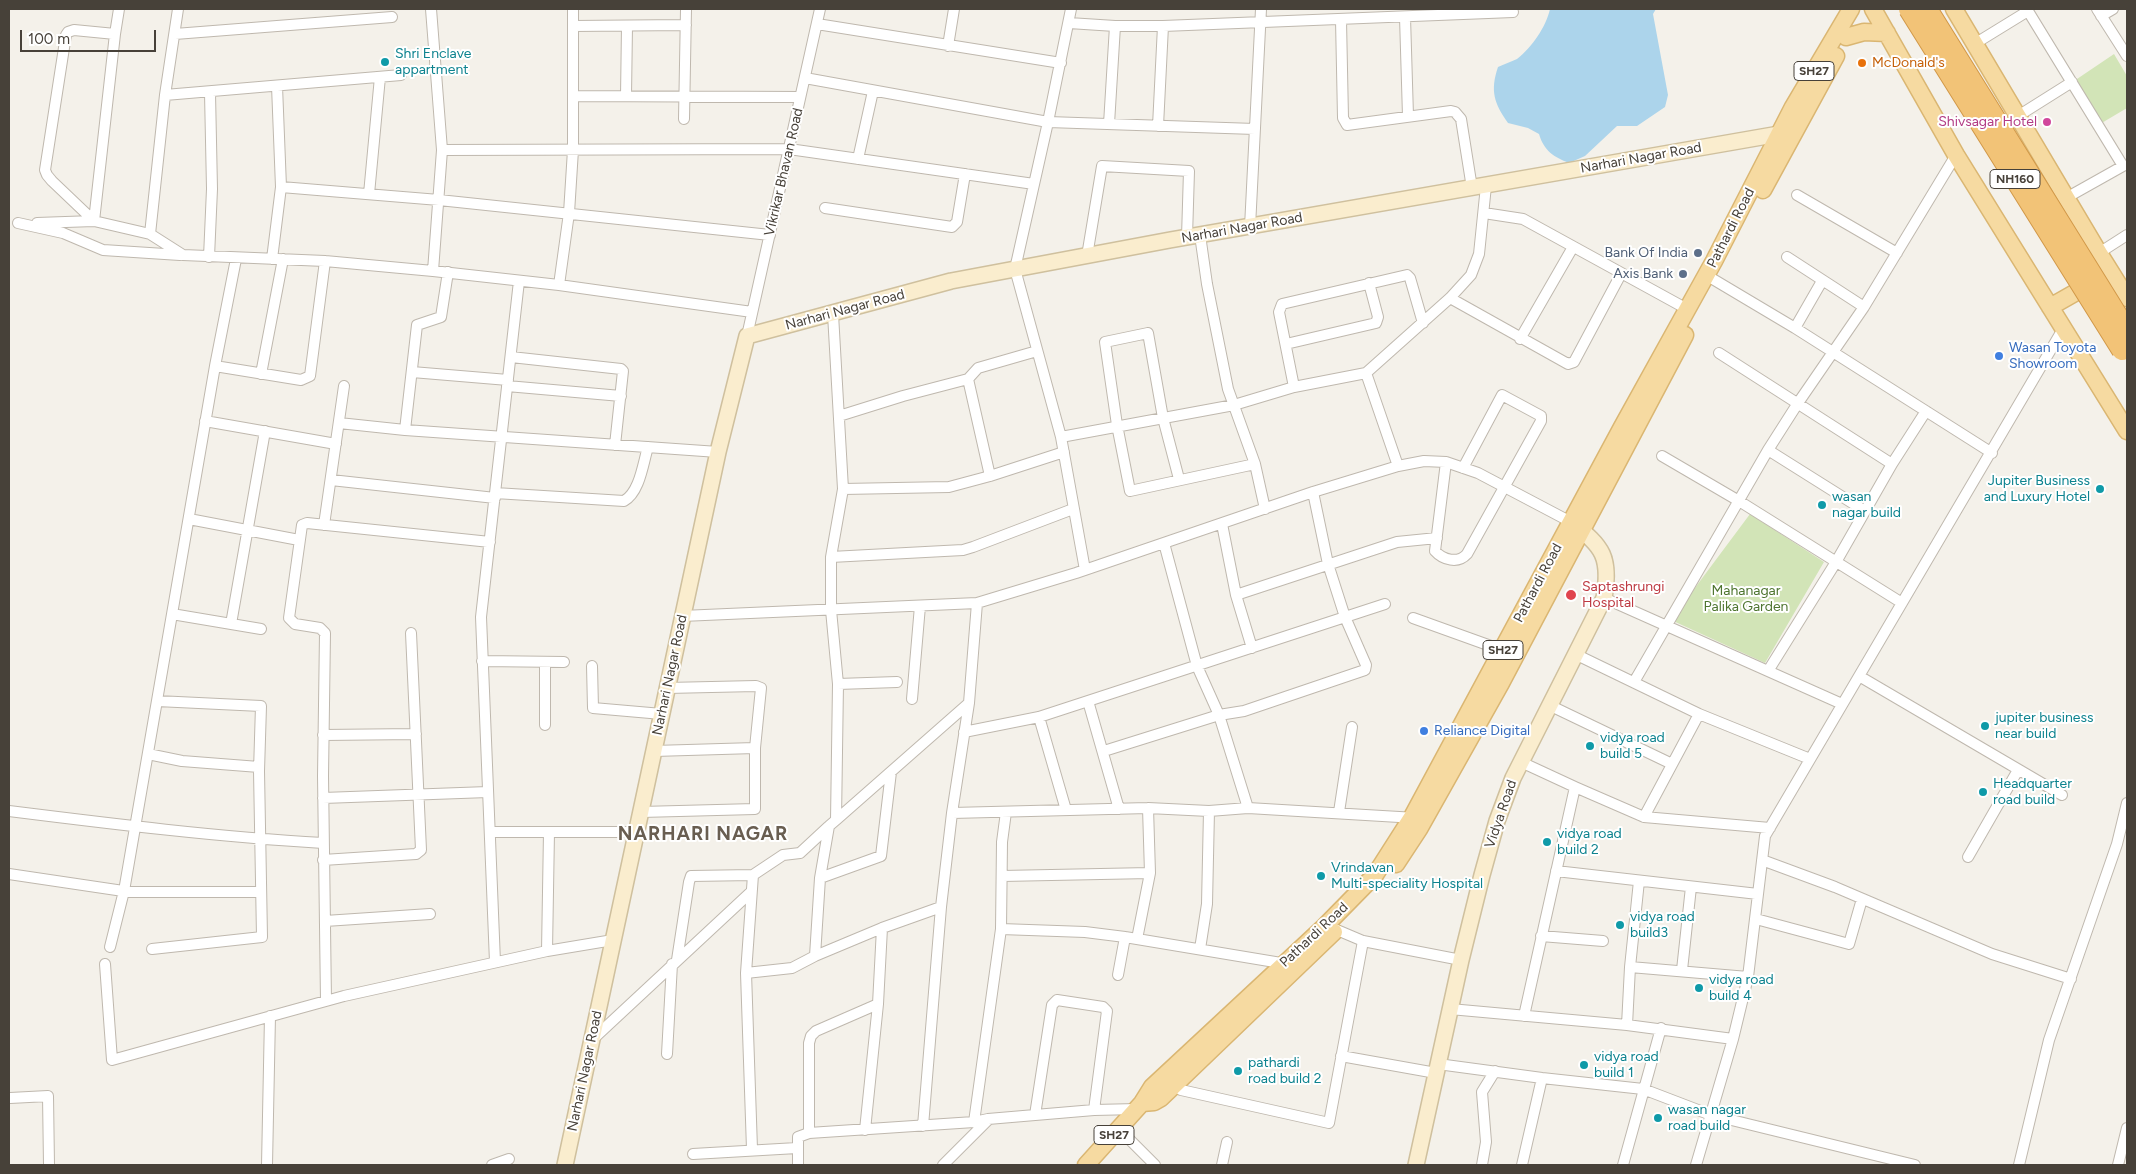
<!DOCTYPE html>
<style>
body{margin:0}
#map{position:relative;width:2136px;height:1174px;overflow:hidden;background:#f4f1ea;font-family:Figtree,sans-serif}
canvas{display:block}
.frame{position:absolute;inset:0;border:10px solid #474139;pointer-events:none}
.scale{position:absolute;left:20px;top:30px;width:136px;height:22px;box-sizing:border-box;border:2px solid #474139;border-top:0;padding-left:6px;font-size:15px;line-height:18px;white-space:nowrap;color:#474139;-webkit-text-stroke:4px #fff;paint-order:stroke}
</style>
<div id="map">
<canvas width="2136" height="1174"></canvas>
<div class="frame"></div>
<div class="scale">100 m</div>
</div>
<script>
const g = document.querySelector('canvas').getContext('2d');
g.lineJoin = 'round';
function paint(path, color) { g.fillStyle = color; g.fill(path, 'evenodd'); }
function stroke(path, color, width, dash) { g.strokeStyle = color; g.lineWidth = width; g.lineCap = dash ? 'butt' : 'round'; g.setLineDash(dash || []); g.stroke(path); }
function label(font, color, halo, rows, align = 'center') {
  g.font = font + ' Figtree,sans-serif'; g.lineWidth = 4; g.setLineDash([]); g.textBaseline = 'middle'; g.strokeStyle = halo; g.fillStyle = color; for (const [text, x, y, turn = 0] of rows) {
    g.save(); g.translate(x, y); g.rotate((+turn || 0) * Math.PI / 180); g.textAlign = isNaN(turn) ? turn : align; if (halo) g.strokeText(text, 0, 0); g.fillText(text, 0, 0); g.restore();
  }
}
paint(new Path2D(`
 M2114,54L2127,76V108L2100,124L2074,81Z
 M1750,514L1824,562L1765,663L1671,620Z`), '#d2e4b7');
paint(new Path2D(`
 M1550,9H1656L1653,14L1668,95L1665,107L1637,126H1617L1585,156L1569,163C1554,157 1544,151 1539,134L1528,128L1508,123C1494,103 1490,91 1498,67C1504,64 1511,62 1517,59C1532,47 1546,27 1550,9Z`), '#acd4eb');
const street = new Path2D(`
 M178,9L165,95L150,234L183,255L325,261L433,271L559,285L752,312
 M431,9L442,150L433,271
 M1071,9L1048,122L1015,269L1061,437L1085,570
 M2097,9L2127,56
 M2101,16L2113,9
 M1405,17L1408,116
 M1341,20L1343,118L1347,125L1451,111L1455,112L1461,119L1472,188
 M1069,23L1115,26H1163L1513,12
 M817,24L1061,63
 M573,26L686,25
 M175,34L392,17
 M1976,43L2028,11L2123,166L2066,198
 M948,46L954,9
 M805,78L1048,122L1255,129
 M165,95L401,75
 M573,96L800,97
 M626,96L627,26
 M2018,116L2072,82
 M684,119L686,9
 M1109,124L1115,26
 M1158,126L1163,26
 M442,150L789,149L1034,184
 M858,159L873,91
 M281,187L439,200L770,235
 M369,194L380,77
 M1797,195L1897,253
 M825,208L952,227L957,222L965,174
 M1484,213L1523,219L1687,309
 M94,221L52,181L47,175L45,170L66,35L68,32L74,30L115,34
 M94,221L115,34L119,9
 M18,223L63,233L103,250L180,255
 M37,223L94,221L150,234
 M1250,227L1261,9
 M1200,235L1207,284L1228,389L1255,464L1265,509
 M2099,253L2127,235
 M1087,256L1102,166L1189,171L1187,237
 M209,257L212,189L210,93
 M1787,257L1864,307
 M272,259L281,187L277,86
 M1706,275L1795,328L1992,453
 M559,285L569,213L573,150V9
 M1450,298L1568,364L1574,362L1621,274
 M1795,328L1822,281
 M747,336L820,9
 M1520,339L1573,247
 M1286,344L1376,323L1378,317L1369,283
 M1719,353L1892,464
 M511,357L621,369L623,371L615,445
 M215,366L301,380L310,376L325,261
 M412,372L508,380
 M1366,373L1398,466
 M261,374L283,259
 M968,379L978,368L1037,351
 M507,386L621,396
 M1294,387L1279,312L1282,304L1407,275L1410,278L1423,323
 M839,416L903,396L968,379L990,476
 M205,421L336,444
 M339,423L405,430L718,452
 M405,430L417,325L441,317L448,272
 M1061,437L1234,405L1294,387L1366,373L1450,298L1471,275L1479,254L1486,186
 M1768,450L1865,511
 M1662,456L1739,501L1902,603
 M1446,462L1435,551C1443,560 1458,564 1467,554L1541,421V416L1502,395L1463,468
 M1179,479L1163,418L1148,333L1105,342L1117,425L1130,491L1255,464
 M331,480L495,498
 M843,489L949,487L990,476L1064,452
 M495,493L624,501C640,492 643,463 648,447
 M189,519L299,540
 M1222,524L1236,595L1252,648
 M324,525L344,386
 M1164,543L1197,666L1219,715L1248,808
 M831,557L963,550L973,547L1073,509
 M1236,595L1397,542L1437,538
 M1604,598L1842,704
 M172,614L261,629
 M682,616L977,603L1076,573L1313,492L1398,466L1424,461L1446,462L1478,473L1571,522
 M1413,618L1502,650
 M231,624L265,431
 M1577,655L1699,714L1810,759
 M482,661L564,662
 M592,666L593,708L662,714
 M1768,671L1836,562L1892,464L1926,411
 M1859,676L2062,795
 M1634,682L1768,450L1798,403L1864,307L1956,155
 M838,684L897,682
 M912,699L920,606
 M1088,701L1119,809
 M1551,706L1672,764
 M1039,717L1066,810
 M545,725V662
 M964,732L1039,717L1385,604
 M323,735L416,734
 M654,751L755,748
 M1104,751L1219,715L1244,711L1365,670L1366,665L1345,617L1328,564L1313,492
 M148,754L182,761L259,767
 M1521,762L1575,787L1524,1016
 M1575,787L1644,817L1770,828
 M323,798L488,792
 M9,811C113,824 218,837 323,843
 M641,812L755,809V748L761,688L756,686L667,688
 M1339,812L1352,727
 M952,813L1148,808L1209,811L1248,808L1416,818
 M1644,817L1699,714
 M836,820L969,703
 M491,832H637
 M1968,857L2018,770
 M323,860L416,854L421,850L411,633
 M1762,860L1835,887L1992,954L2071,979
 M1556,871L1758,894
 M9,874L130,892H261
 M1002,876L1150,873
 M820,878L881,856L891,772
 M1756,919L1849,944L1862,899
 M325,921L430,914
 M1330,927L1363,941L1461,960
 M1001,929L1085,932L1125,937L1287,964
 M1541,936L1603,941
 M1137,939L1150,873L1148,808
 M110,947L124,891L215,366L236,259
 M152,949L262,937L259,771L261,706L157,701
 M1200,949L1207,904L1209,811
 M547,951L549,832
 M815,956L820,878L829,826L836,820L838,684L831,610V557L843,489L833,314
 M677,960L689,882L691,876L753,875L783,855L800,853L828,827
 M495,962L481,617L519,281
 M105,964L112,1060L344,996L547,951L613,940
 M1630,967L1748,977
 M1682,970L1691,887
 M746,973L792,968L815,956L882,928L941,907
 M1118,975L1125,937
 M326,1001L323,776L325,633L320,628L295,624L289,618L302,525L307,523L490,542
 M1450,1009L1627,1025L1733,1039
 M1627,1025L1630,967L1639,881
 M593,1039L751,892
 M667,1054L672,964
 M1341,1056L1436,1073
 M1438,1064L1542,1078L1643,1089L1711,1115L1915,1165
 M1171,1082L1181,1090L1329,1123L1363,941
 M10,1098L48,1096L49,1165
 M1035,1115L1052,1005L1057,1000L1103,1007L1107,1011L1094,1110
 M974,1122L1001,929L1002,842L1006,812
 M923,1126L941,907L952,813L969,703L977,603
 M1119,1129L1155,1165
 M865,1130L878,1004L882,928
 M809,1133V1043L811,1036L816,1031L878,1004
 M752,1149L746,973L753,875
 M693,1154L797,1148
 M267,1165L270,1016
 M492,1165L509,1159
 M798,1165V1137L809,1133L974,1122L988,1119L1094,1110L1137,1109
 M943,1165L988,1120
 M1222,1165L1227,1142
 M1482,1165L1486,1142L1482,1092L1495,1071
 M1522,1165L1542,1078
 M1623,1165L1661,1028
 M1696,1165L1733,1039L1748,977L1765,836L2063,329
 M2019,1165L2049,1040L2117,844L2127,803
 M2118,1165L2127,1128`);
const secondary = new Path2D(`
 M565,1165L718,452L747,336L951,281L1170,240L1779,134L1788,136
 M1416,1165L1461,960L1482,875L1497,821L1513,778L1604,598C1611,558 1603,546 1572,523`);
const primary = new Path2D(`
 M1873,9L1956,155L2127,431
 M1954,9L2099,253L2127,298
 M1846,37L1864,32L1887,33
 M1763,190L1836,56
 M2050,307L2094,282
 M1396,864L1419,829L1501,683L1685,335
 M1142,1103L1154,1102L1161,1098L1334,932
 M1086,1165L1142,1103L1152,1087L1324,927L1375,875L1412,817L1622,427L1714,261L1793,107L1851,9`);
stroke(street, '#bfb8ae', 12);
stroke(secondary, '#cfc09e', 18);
stroke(primary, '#dab672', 19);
stroke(street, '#fff', 10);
stroke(secondary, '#faedce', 15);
stroke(primary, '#f6daa1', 16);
const highwayBridge = new Path2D(`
 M1909,9L2122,350
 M1927,9L2127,331`);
stroke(highwayBridge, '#d19848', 22, []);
stroke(highwayBridge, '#f2c377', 20);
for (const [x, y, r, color] of [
 [385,62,5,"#0f9aa8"],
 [1862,63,5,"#e8710a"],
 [2047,122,5,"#d1479c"],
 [1698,253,5,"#5c6f8a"],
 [1683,274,5,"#5c6f8a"],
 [1999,356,5,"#3f7fe0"],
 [2100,489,5,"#0f9aa8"],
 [1822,505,5,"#0f9aa8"],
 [1571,595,6,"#e0444e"],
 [1985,726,5,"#0f9aa8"],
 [1424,731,5,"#3f7fe0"],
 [1590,746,5,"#0f9aa8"],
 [1983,792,5,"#0f9aa8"],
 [1547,842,5,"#0f9aa8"],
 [1321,876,5,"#0f9aa8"],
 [1620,925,5,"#0f9aa8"],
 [1699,988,5,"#0f9aa8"],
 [1584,1065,5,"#0f9aa8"],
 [1238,1071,5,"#0f9aa8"],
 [1658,1118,5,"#0f9aa8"]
]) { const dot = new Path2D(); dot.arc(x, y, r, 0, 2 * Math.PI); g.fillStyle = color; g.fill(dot); stroke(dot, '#fff', 2); }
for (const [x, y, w] of [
 [1814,71,40],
 [2015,179,50],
 [1503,650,40],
 [1114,1135,40]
]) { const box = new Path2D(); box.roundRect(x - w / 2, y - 9.5, w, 19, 4); g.fillStyle = '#fff'; g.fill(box); stroke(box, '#474139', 1); }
label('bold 12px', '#474139', null, [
 ["SH27",1814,71],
 ["NH160",2015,179],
 ["SH27",1503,650],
 ["SH27",1114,1135]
]);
label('14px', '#0d838f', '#fff', [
 ["Shri Enclave",395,54],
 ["appartment",395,70],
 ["Jupiter Business",2090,481,"right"],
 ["and Luxury Hotel",2090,497,"right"],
 ["wasan",1832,497],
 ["nagar build",1832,513],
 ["jupiter business",1995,718],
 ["near build",1995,734],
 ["vidya road",1600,738],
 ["build 5",1600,754],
 ["Headquarter",1993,784],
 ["road build",1993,800],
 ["vidya road",1557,834],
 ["build 2",1557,850],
 ["Vrindavan",1331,868],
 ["Multi-speciality Hospital",1331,884],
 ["vidya road",1630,917],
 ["build3",1630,933],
 ["vidya road",1709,980],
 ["build 4",1709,996],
 ["vidya road",1594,1057],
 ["build 1",1594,1073],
 ["pathardi",1248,1063],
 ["road build 2",1248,1079],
 ["wasan nagar",1668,1110],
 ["road build",1668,1126]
], 'left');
label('14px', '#c56008', '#fff', [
 ["McDonald's",1872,63]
], 'left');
label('14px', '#b23c85', '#fff', [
 ["Shivsagar Hotel",2037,122]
], 'right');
label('14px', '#474139', '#fff', [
 ["Narhari Nagar Road",1641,158,-10],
 ["Vikrikar Bhavan Road",784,172,-77],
 ["Narhari Nagar Road",1242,228,-10],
 ["Pathardi Road",1731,228,-63],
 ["Narhari Nagar Road",845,310,-15],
 ["Pathardi Road",1538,583,-62],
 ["Narhari Nagar Road",670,675,-78],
 ["Vidya Road",1501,814,-71],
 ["Pathardi Road",1314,935,-43],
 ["Narhari Nagar Road",585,1071,-78]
]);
label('14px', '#4e5e75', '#fff', [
 ["Bank Of India",1688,253],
 ["Axis Bank",1673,274]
], 'right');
label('14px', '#366cbe', '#fff', [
 ["Wasan Toyota",2009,348],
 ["Showroom",2009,364],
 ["Reliance Digital",1434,731]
], 'left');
label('14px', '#be3a42', '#fff', [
 ["Saptashrungi",1582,587],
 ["Hospital",1582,603]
], 'left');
label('14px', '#4e7530', '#fff', [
 ["Mahanagar",1746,591],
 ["Palika Garden",1746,607]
]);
g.letterSpacing = '1px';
label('bold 19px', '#695e51', '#fff', [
 ["NARHARI NAGAR",703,834]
]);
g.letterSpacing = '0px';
</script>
